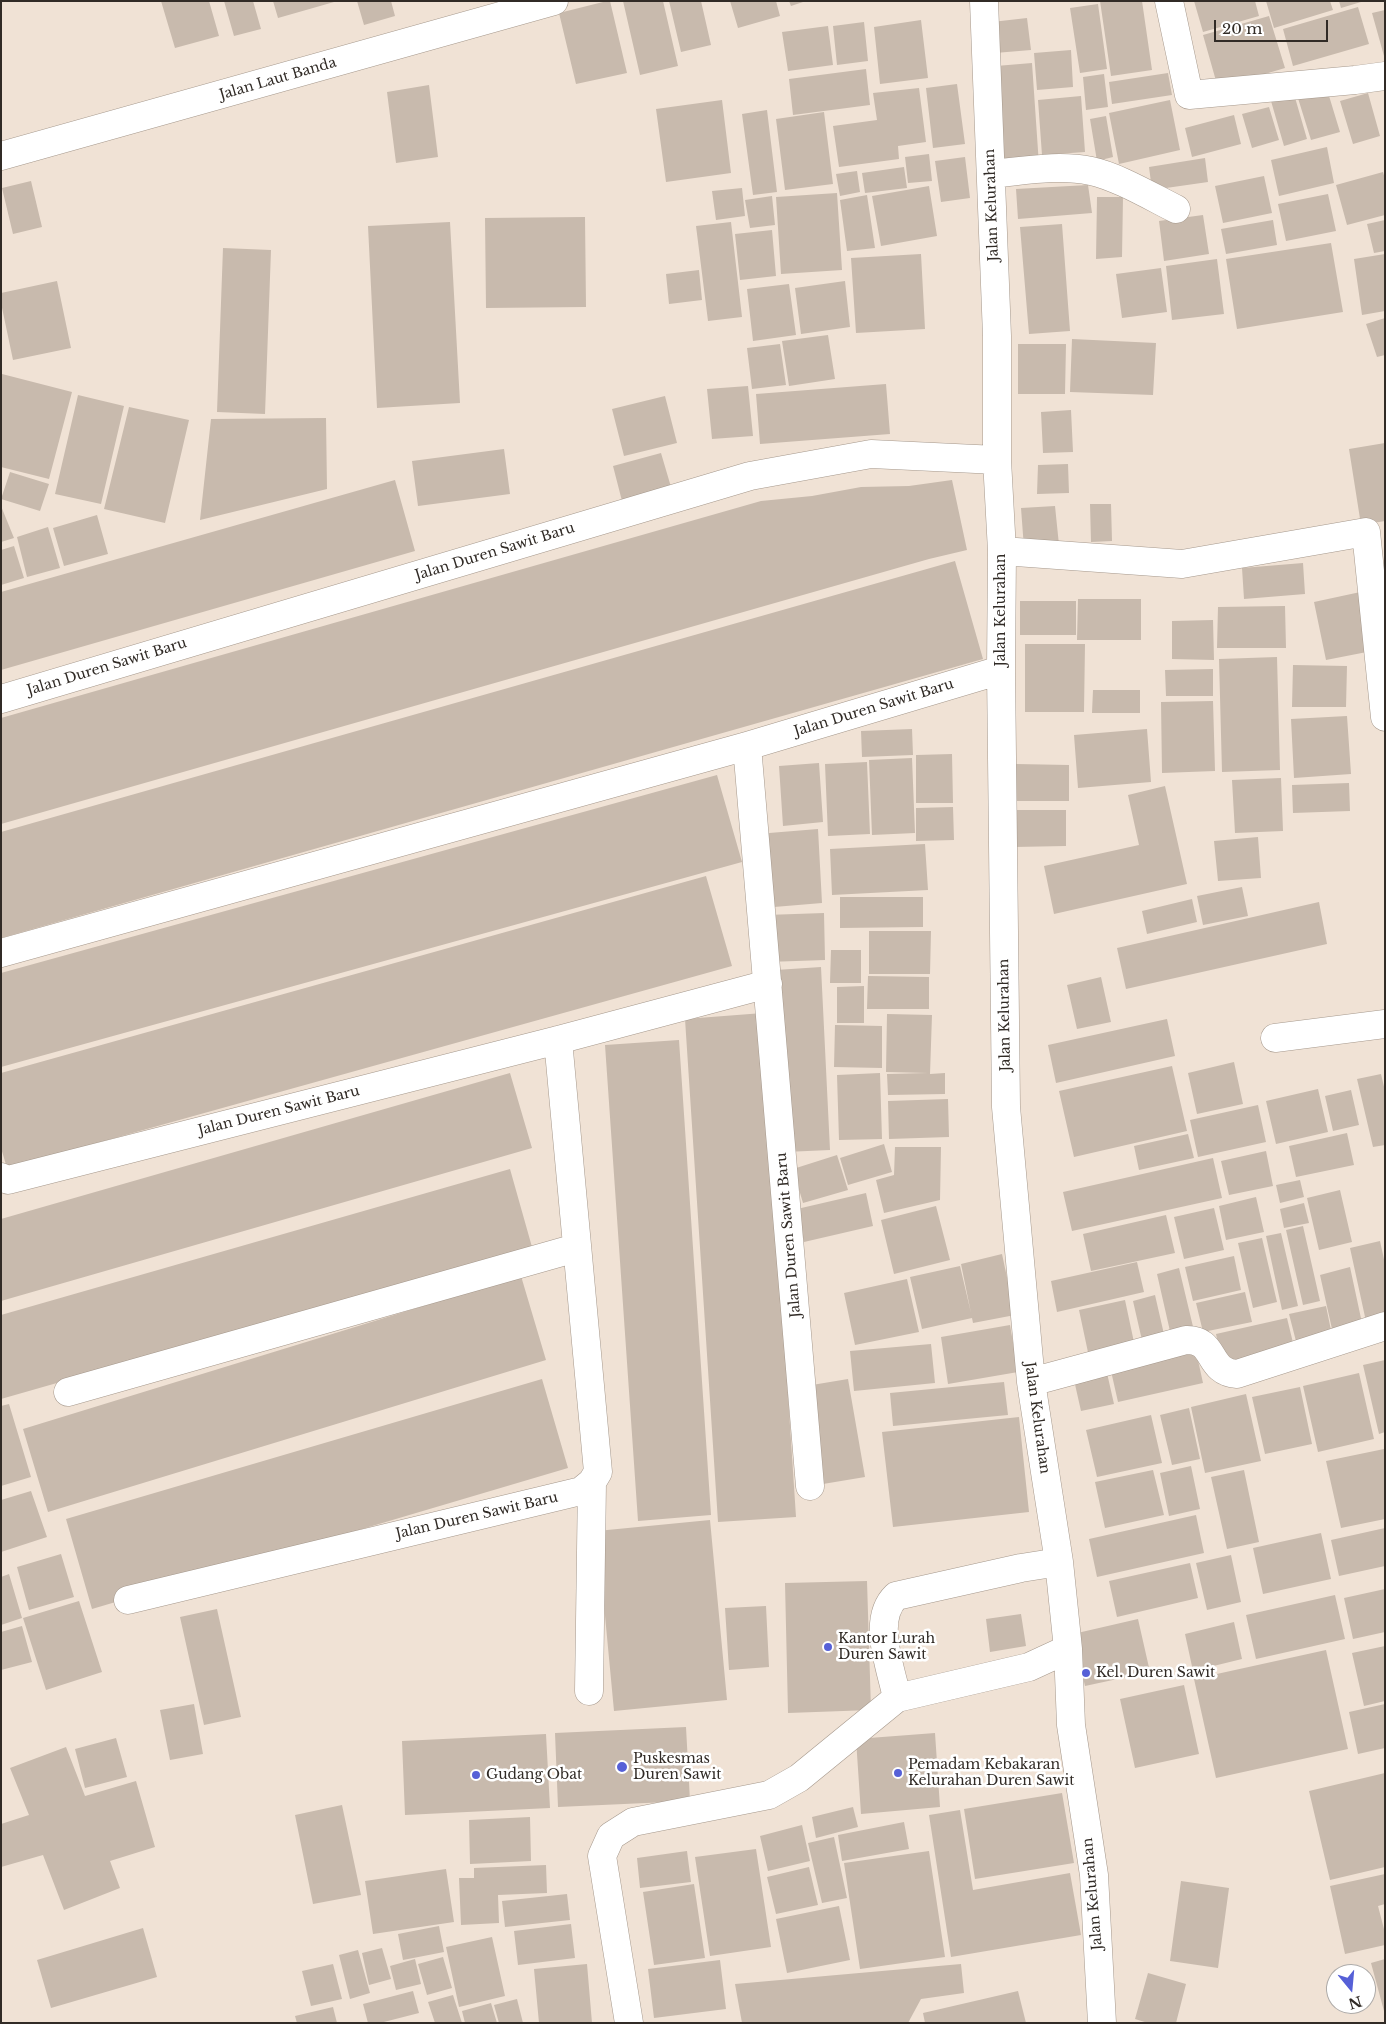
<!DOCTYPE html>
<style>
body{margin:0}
#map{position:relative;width:1386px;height:2024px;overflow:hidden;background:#f0e2d5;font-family:"Libre Baskerville",serif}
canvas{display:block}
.frame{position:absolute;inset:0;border:2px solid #312b26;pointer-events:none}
.north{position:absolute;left:1326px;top:1964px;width:50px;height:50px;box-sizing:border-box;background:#fff;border:1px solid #adaaa8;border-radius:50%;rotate:163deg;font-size:14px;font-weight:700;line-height:20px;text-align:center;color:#312b26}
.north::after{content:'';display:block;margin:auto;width:18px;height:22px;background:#5660d7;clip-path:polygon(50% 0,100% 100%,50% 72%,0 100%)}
.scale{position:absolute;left:1214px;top:20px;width:114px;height:22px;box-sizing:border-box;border:2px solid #312b26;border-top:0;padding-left:6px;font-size:15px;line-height:18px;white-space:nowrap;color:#312b26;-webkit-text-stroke:4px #fff;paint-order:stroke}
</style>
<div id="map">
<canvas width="1386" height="2024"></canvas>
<div class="frame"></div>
<div class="north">N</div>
<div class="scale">20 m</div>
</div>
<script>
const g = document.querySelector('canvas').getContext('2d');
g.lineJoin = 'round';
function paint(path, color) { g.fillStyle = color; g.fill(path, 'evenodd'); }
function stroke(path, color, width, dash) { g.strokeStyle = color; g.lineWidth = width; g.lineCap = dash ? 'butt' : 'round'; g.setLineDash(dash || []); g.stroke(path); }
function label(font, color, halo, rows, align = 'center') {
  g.font = font + ' "Libre Baskerville",serif'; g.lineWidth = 5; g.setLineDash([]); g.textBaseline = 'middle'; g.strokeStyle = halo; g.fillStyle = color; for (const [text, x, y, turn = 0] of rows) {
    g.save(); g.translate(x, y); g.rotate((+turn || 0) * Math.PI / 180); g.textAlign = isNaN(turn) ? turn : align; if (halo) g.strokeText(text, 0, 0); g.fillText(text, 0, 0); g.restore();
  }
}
paint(new Path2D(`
 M161,1H209L219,36L175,48Z
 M224,1H253L261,29L234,36Z
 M273,1H334V2L278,18Z
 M357,1H391L395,16L364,25Z
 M607,1H610L627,73L576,84L559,13Z
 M623,1H663L678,66L640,75Z
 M669,1H701L711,45L681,52Z
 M730,1H776L780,16L738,28Z
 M789,1H803V2L791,6Z
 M1100,1H1142L1152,70L1111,76Z
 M1194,1H1255L1259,16L1203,32Z
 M1266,1H1330L1333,10L1274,28Z
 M1339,1H1361V2L1341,8Z
 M1098,4L1107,69L1080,73L1070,8Z
 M1358,7L1369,44L1293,66L1283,29Z
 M1385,10V55L1384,56L1372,13Z
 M1269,16L1285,68L1218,88L1203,35Z
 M1027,18L1031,50L995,53L992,22Z
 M921,20L928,78L880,84L874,27Z
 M864,22L868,61L837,65L833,26Z
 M828,26L833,65L788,71L782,32Z
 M1071,50L1073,87L1037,90L1034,53Z
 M1032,63L1039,165L1005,168L996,66Z
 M866,69L870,105L793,115L789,79Z
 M1168,73L1172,95L1112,104L1109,82Z
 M1104,74L1108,107L1086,110L1083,77Z
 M957,84L965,144L933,148L926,88Z
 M429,85L438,157L396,163L387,92Z
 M1326,86L1340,132L1311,140L1297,95Z
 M919,88L926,142L898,146L899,159L839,167L833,126L877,120L873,93Z
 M1368,93L1380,136L1353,144L1340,101Z
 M1294,94L1307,139L1284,146L1271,101Z
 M1081,96L1085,152L1042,155L1038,100Z
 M722,100L731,173L666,182L656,109Z
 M1170,100L1180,150L1119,164L1109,113Z
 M1269,107L1279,140L1252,148L1242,114Z
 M767,110L777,192L753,195L742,114Z
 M824,112L833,184L785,190L776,119Z
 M1234,115L1241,144L1192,157L1185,128Z
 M1106,116L1113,157L1097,161L1090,119Z
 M1327,147L1334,183L1279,196L1271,160Z
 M929,154L932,181L908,183L905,157Z
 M965,157L970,198L941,202L935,161Z
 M1205,158L1208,182L1152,190L1149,167Z
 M904,167L907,188L865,193L862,173Z
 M857,171L860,192L840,196L836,174Z
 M1383,172L1385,179V215L1347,225L1336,185Z
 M1264,176L1272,213L1223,223L1215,186Z
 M31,181L42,227L13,234L2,188Z
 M1088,185L1092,213L1018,219L1016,189Z
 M929,186L937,236L881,246L872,196Z
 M742,188L745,216L716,220L712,191Z
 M837,193L842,270L781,274L776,197Z
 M1328,194L1336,231L1286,241L1278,204Z
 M867,195L875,248L847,251L840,200Z
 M772,196L775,225L750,228L745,200Z
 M1097,197H1123L1122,257L1096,259Z
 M1203,215L1209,254L1164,261L1159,221Z
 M585,217L586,307L486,308L485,218Z
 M1273,220L1277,245L1226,254L1221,229Z
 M1385,220V251L1374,253L1367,224Z
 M450,222L460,403L377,408L368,226Z
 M731,222L742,317L708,321L696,226Z
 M1062,224L1070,331L1029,334L1020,227Z
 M772,230L776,276L740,280L735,234Z
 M1331,243L1343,312L1237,329L1226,259Z
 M223,248L271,250L265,414L217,412Z
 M921,254L925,329L856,333L851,258Z
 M1385,254V311L1362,315L1354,259Z
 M1217,259L1224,314L1172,320L1166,266Z
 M1161,268L1167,312L1122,318L1116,274Z
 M699,270L702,300L669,304L666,274Z
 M57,281L71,348L13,360L1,303V293Z
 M845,281L850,327L801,334L795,288Z
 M789,284L796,335L753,341L747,289Z
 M1385,318V355L1377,357L1366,324Z
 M828,335L835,379L789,386L782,341Z
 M1072,339L1156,343L1153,395L1070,392Z
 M780,344L786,385L752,389L747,348Z
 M1018,344H1066L1065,394H1018Z
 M2,374L72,392L49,479L1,467Z
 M886,384L890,434L760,444L756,394Z
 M748,386L753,436L712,439L707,389Z
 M78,395L124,406L101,504L55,494Z
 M665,396L677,443L624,456L612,409Z
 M129,407L189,420L165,523L104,509Z
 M1071,410L1073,452L1043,453L1041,412Z
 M326,418L327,489L200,520L211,419Z
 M1385,443V521L1361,525L1349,449Z
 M504,449L510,494L418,506L412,461Z
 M661,453L671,487L622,501L613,466Z
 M1068,464L1069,493L1037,494L1038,465Z
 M10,472L49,484L40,511L1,499Z
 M395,480L415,551L1,670V592Z
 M952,480L967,550L929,559L1,824V718L761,501L812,496L861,487L909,486Z
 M1090,504H1111L1112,541L1091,542Z
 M1,506L14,538L1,542Z
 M1055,506L1059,545L1024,548L1021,508Z
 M97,515L108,554L64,566L53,528Z
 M48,527L60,568L27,577L17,537Z
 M14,546L24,578L1,585V550Z
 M955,561L983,659L1,938V832Z
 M1303,563L1305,594L1244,599L1242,568Z
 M1365,591L1377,650L1326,660L1314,602Z
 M1078,599H1141V640H1077Z
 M1020,601H1076V635H1020Z
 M1285,606L1286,648H1217L1218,607Z
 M1213,620L1214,660L1172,659V621Z
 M1025,644H1085L1084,712H1025Z
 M1277,657L1280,770L1222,772L1219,659Z
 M1293,665L1347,666L1346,707H1292Z
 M1213,669V696H1166L1165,670Z
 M1093,690H1140V713H1092Z
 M1213,701L1215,771L1162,773L1161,702Z
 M1347,716L1351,774L1294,778L1291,719Z
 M912,729L913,755L862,757L861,731Z
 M1147,729L1151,782L1078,788L1074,735Z
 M952,754L953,803H916V755Z
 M912,758L915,833L872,835L869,760Z
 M867,762L870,834L828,836L825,764Z
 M819,763L823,822L783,826L779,766Z
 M1016,764L1069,765V801H1015Z
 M717,775L742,862L1,1067V973Z
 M1281,778L1283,831L1235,833L1232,780Z
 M1349,783L1350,811L1293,813L1292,785Z
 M1165,786L1187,884L1054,914L1044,866L1139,845L1128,795Z
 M953,807L954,840L916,841V808Z
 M1013,810H1066V846L1014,847Z
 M818,829L822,903L762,908L757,834Z
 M1258,837L1261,878L1218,881L1214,841Z
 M925,844L928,890L832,895L830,849Z
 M706,876L732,966L7,1168L1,1148V1073Z
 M1242,887L1248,916L1203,925L1197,896Z
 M840,897H923V927L840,928Z
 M1192,899L1197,922L1147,934L1142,911Z
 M1319,902L1327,944L1126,989L1117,948Z
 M824,913L825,960L767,962L766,915Z
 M869,931H931L930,974H869Z
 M831,950H861V983H830Z
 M821,967L830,1150L785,1152L776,970Z
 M868,976L929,977V1009H867Z
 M1101,977L1111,1022L1077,1029L1067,985Z
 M864,986V1023H837V987Z
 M763,1013L796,1517L718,1522L685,1019Z
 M887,1014L932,1015L930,1074L945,1073V1094L888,1095L887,1074L928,1073L886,1072Z
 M1167,1019L1175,1056L1056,1083L1048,1045Z
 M835,1025L882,1026V1068L834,1067Z
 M679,1040L711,1515L638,1521L605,1045Z
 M1234,1062L1243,1104L1197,1114L1188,1073Z
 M1172,1066L1187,1131L1074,1157L1059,1091Z
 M510,1073L532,1148L1,1301V1219Z
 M880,1073L882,1139L839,1140L837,1075Z
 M1381,1074L1385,1091V1145L1373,1147L1357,1079Z
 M1318,1089L1328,1132L1276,1144L1266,1101Z
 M1351,1090L1359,1125L1333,1131L1325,1096Z
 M948,1099L949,1137L889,1139L888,1101Z
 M1258,1105L1266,1142L1198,1157L1190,1120Z
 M1347,1133L1354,1165L1296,1177L1289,1146Z
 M1188,1134L1194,1158L1139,1170L1134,1146Z
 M884,1144L892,1172L848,1185L840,1158Z
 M895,1147H941L940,1200L884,1213L876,1180L894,1175Z
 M1266,1151L1273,1186L1229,1195L1221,1161Z
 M837,1155L848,1190L803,1203L793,1169Z
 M1213,1158L1222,1198L1072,1231L1063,1192Z
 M510,1169L532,1247L1,1399V1315Z
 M1300,1180L1304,1197L1280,1203L1276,1185Z
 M1340,1190L1352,1242L1319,1250L1307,1198Z
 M866,1193L873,1226L804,1242L797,1209Z
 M1256,1197L1264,1232L1226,1240L1219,1206Z
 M1304,1203L1309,1223L1284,1228L1280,1209Z
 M936,1206L950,1260L894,1274L881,1220Z
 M1214,1208L1224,1250L1184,1259L1174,1217Z
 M1166,1215L1175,1253L1091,1271L1083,1234Z
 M1303,1226L1320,1301L1303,1305L1286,1230Z
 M1281,1233L1298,1306L1282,1310L1266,1236Z
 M1262,1238L1277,1302L1253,1308L1238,1243Z
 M1380,1241L1385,1264V1322L1367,1326L1350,1248Z
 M1002,1254L1015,1315L973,1323L972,1318L922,1329L910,1277L960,1266L971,1313L961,1264Z
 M1234,1256L1241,1290L1193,1301L1185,1267Z
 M1137,1262L1144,1292L1057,1312L1051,1281Z
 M1350,1267L1362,1323L1332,1329L1320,1275Z
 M1179,1268L1195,1335L1172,1340L1157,1274Z
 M521,1276L546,1360L48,1512L23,1429Z
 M907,1279L919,1332L855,1345L844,1293Z
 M1245,1292L1252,1322L1203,1332L1196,1303Z
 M1155,1295L1166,1343L1144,1349L1133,1301Z
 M1125,1300L1135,1347L1089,1357L1079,1310Z
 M1326,1306L1333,1340L1298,1349L1289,1314Z
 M1287,1318L1295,1351L1223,1367L1216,1334Z
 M1010,1325L1018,1372L948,1384L941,1337Z
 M931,1344L935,1383L854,1391L850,1351Z
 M1196,1351L1203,1383L1118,1402L1111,1371Z
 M1385,1360V1432L1379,1434L1363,1365Z
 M1107,1373L1114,1404L1081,1411L1074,1380Z
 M1359,1373L1374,1439L1318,1452L1303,1386Z
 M542,1379L568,1468L92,1609L66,1519Z
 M848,1379L865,1477L823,1484L806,1386Z
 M1004,1382L1008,1415L893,1426L890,1393Z
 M1300,1387L1312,1444L1265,1454L1252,1397Z
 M1246,1394L1261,1461L1205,1473L1191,1407Z
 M9,1404L31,1477L1,1486V1406Z
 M1189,1408L1200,1459L1172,1465L1160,1415Z
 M1151,1415L1162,1463L1097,1477L1086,1430Z
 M1019,1417L1029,1512L893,1527L882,1432Z
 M1384,1449L1385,1519L1341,1528L1326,1461Z
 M1191,1466L1200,1509L1169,1516L1160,1473Z
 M1153,1470L1164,1515L1105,1528L1095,1482Z
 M1244,1470L1259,1542L1227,1549L1211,1477Z
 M31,1491L47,1537L1,1552V1500Z
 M1196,1515L1204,1553L1097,1577L1089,1539Z
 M710,1520L727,1700L614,1711L597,1531Z
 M1385,1528V1566L1339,1576L1331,1540Z
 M1321,1533L1331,1579L1263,1594L1253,1548Z
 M61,1554L74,1597L29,1610L17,1567Z
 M1231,1555L1241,1602L1207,1610L1196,1563Z
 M1190,1563L1198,1598L1117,1617L1109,1581Z
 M9,1574L22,1618L1,1625V1577Z
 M867,1581L871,1710L788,1713L785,1583Z
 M1385,1589V1632L1353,1639L1344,1598Z
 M1335,1595L1345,1639L1256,1659L1246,1615Z
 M79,1601L102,1672L46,1690L23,1618Z
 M766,1606L769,1667L729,1670L725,1608Z
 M217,1609L241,1717L204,1725L180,1617Z
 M1021,1614L1026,1646L990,1652L986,1619Z
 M1138,1619L1150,1672L1085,1686L1073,1634Z
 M1234,1622L1242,1659L1193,1671L1185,1634Z
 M22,1626L32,1662L1,1670V1632Z
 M1385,1646V1701L1364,1706L1352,1653Z
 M1326,1650L1348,1749L1216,1778L1194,1679Z
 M1184,1685L1199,1754L1135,1768L1120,1699Z
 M194,1704L203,1754L170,1760L160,1710Z
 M1385,1704V1748L1358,1754L1349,1712Z
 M686,1727L690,1801L558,1807L555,1733Z
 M935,1733L940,1807L861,1814L856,1739Z
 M546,1734L550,1808L405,1815L402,1741Z
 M116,1738L127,1777L85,1788L75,1749Z
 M66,1747L85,1796L136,1781L155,1847L110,1861L120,1888L64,1910L43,1855L1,1867V1824L29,1815L10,1768Z
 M1385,1773V1867L1330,1880L1309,1791Z
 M1062,1793L1074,1863L975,1879L964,1809Z
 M342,1805L361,1895L313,1904L295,1815Z
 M853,1807L858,1827L816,1838L812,1817Z
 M960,1810L973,1890L1070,1873L1081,1935L951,1957L929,1815Z
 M530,1817L531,1861L470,1864L469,1820Z
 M904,1822L909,1849L842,1861L838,1835Z
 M802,1825L810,1861L768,1871L760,1836Z
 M834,1837L847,1898L822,1903L808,1843Z
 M756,1849L771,1947L710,1956L695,1857Z
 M687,1851L691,1882L640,1888L637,1858Z
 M929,1851L945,1957L860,1969L844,1863Z
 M546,1865L547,1893L498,1895L499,1923L461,1925L459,1878H474V1868Z
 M809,1867L818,1905L776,1914L767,1877Z
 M446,1869L454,1922L373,1934L365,1881Z
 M1385,1874V1904L1378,1906L1385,1933V1945L1345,1954L1330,1886Z
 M1181,1881L1229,1888L1218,1968L1170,1961Z
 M694,1884L705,1958L654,1965L643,1892Z
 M567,1894L570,1920L505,1927L502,1901Z
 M839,1906L850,1960L787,1973L776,1919Z
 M571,1924L575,1958L518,1965L514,1931Z
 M439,1926L444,1952L403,1960L398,1934Z
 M143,1928L157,1977L51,2008L37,1960Z
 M492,1937L505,1996L459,2007L446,1947Z
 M382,1948L391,1979L369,1985L362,1953Z
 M358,1950L370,1993L350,1999L339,1955Z
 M443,1957L452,1988L427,1995L418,1964Z
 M415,1959L421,1984L396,1990L390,1966Z
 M1385,1959V2011H1384L1371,1963Z
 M720,1960L726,2009L654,2018L648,1969Z
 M333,1964L342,1999L311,2006L302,1971Z
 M587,1964L592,2023H539L534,1969Z
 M961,1964L964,1993L921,1999L908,2023H742L735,1984Z
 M1148,1973L1186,1984L1176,2023H1148L1135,2019Z
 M413,1991L419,2013L380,2023H368L363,2004Z
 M1018,1991L1026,2023H925L923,2013Z
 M453,1995L462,2023H435L428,2002Z
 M517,1999L523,2023H499L494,2005Z
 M491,2003L497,2023H465L462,2011Z
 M333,2007L337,2023H297L295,2016Z`), '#c8baad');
const minor = new Path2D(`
 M984,1L997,336V460L1002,551L1001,670L1006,1107L1031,1382L1059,1562L1068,1649L1071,1725L1094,1875L1102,2023
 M1169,1L1189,95L1355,80L1385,76
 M1,156L554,1
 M991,174C1024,171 1058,164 1091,171C1116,176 1152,197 1176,209
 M1002,551L1182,564L1366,532L1385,717
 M1,699L750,476L871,454L997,460
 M747,746L810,1486
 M1,953L747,746L1001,670
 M1275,1038L1385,1024
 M1,1177L8,1180L558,1040L768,984
 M1031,1382L1186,1340C1217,1339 1206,1372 1237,1374L1385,1326
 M68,1392L576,1248
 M128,1600L581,1491L592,1482L598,1472L558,1040
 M589,1691L592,1482
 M897,1698C891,1668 871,1620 896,1596L1021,1568L1059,1562
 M629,2023L602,1856L611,1836L633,1822L769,1795L799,1778L897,1698L1029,1667L1068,1649`);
stroke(minor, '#a5988c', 29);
stroke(minor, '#fff', 28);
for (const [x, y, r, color] of [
 [828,1647,5,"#5660d7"],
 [1086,1673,5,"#5660d7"],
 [622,1767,6,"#5660d7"],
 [898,1773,5,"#5660d7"],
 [476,1775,5,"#5660d7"]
]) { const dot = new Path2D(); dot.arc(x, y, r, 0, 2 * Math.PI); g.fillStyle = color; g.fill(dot); stroke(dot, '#fff', 2); }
label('14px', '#312b26', '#fff', [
 ["Jalan Laut Banda",278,79,-16],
 ["Jalan Kelurahan",992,205,-92],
 ["Jalan Duren Sawit Baru",495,552,-17],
 ["Jalan Kelurahan",1001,610,-90],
 ["Jalan Duren Sawit Baru",107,667,-17],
 ["Jalan Duren Sawit Baru",874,708,-17],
 ["Jalan Kelurahan",1005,1015,-91],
 ["Jalan Duren Sawit Baru",279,1111,-14],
 ["Jalan Duren Sawit Baru",789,1235,-95],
 ["Jalan Kelurahan",1037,1418,82],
 ["Jalan Duren Sawit Baru",477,1516,-13],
 ["Jalan Kelurahan",1093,1894,-95]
]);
label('14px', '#312b26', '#fff', [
 ["Kantor Lurah",838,1639],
 ["Duren Sawit",838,1655],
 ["Kel. Duren Sawit",1096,1673],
 ["Puskesmas",633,1759],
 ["Duren Sawit",633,1775],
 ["Pemadam Kebakaran",908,1765],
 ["Kelurahan Duren Sawit",908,1781],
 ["Gudang Obat",486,1775]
], 'left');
</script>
